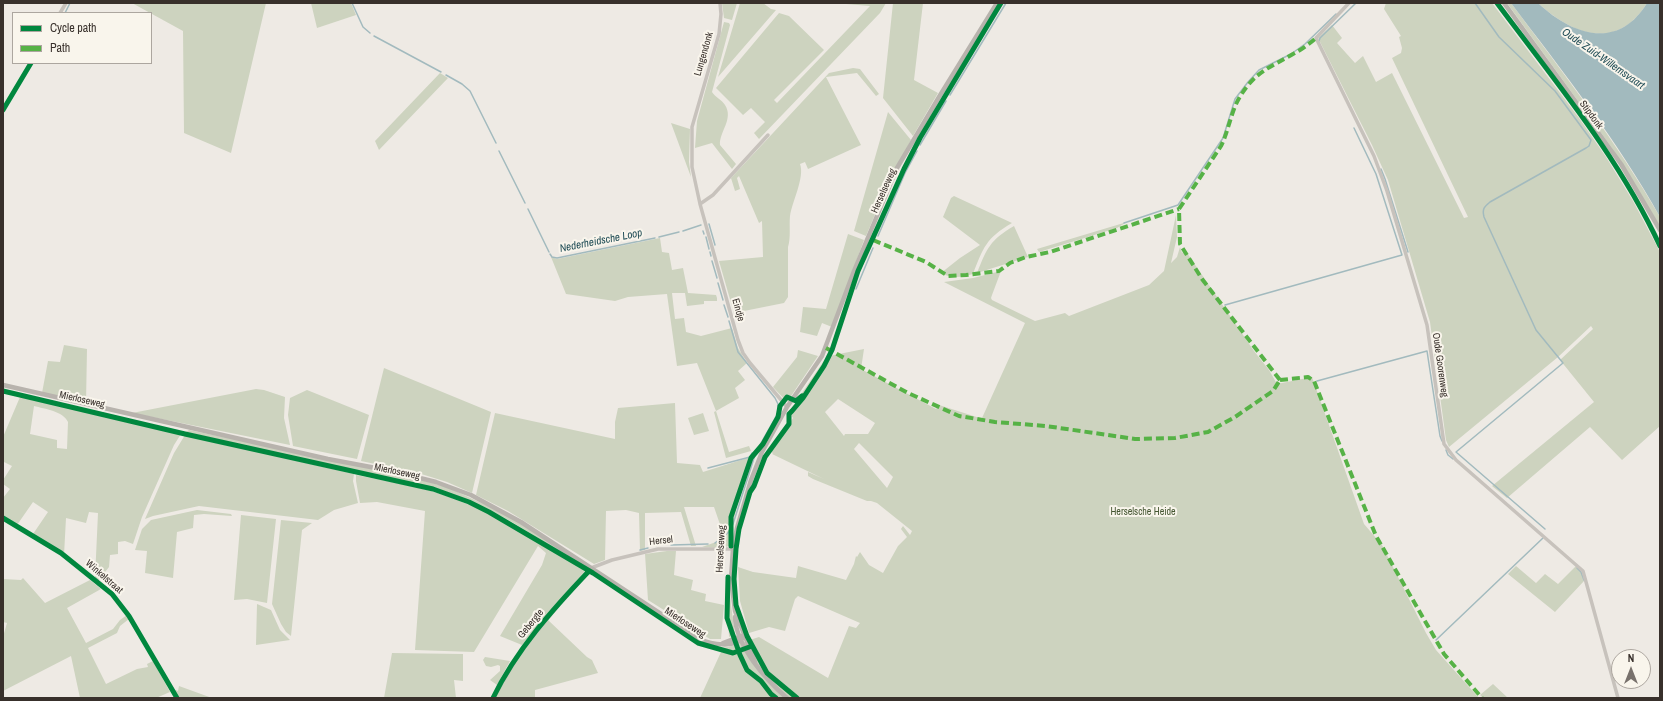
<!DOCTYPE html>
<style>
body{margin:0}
#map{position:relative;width:1663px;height:701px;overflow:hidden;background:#eeeae4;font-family:"Archivo Narrow",sans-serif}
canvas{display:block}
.frame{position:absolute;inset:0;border:4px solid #38302b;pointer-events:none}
.legend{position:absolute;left:12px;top:12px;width:140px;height:52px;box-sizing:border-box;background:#f9f5ec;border:1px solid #aca69f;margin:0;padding:5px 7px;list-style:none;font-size:12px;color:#38302b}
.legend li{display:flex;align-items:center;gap:8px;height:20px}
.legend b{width:20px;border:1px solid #aca69f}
.north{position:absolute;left:1611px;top:649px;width:40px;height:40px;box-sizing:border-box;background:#f9f5ec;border:1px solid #aca69f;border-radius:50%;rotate:0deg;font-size:11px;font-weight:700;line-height:16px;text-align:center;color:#38302b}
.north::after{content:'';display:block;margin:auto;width:14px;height:18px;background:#78716c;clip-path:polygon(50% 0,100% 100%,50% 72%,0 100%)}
</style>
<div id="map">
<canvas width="1663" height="701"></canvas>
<div class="frame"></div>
<ul class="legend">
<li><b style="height:5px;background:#00873e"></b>Cycle path</li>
<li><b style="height:5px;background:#56b246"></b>Path</li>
</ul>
<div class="north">N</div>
</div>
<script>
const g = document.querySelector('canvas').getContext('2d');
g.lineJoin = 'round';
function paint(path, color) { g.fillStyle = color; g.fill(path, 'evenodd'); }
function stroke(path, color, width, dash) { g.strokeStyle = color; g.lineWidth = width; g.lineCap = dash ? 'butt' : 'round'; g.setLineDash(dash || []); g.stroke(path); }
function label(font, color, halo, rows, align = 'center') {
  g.font = font + ' "Archivo Narrow",sans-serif'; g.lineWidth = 4; g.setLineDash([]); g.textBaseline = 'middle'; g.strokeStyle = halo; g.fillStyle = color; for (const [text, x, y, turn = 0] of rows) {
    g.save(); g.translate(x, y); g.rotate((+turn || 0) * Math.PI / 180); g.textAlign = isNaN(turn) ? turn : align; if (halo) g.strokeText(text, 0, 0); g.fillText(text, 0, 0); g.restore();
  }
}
paint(new Path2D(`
 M132,3H266L231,153L184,133L183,31Z
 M311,3H351L356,15L317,28Z
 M722,3H737L732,20L724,18Z
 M740,3H763L771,9L776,10L718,77Z
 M834,3H886L880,13L759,139L754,133L765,122L751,108L743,115L716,88L779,13L789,16L824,50L774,100L777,103L870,6Z
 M893,3H923L914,80L938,93L913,136L883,98Z
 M1386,3H1492L1579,118L1606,157L1633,201L1660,252V426L1622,460L1590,427L1507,498L1492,486L1594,402L1560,360L1593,329L1591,326L1558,357L1449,447L1446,440L1430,322L1388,180L1372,145L1318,38L1332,25L1342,38L1337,43L1355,63L1363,56L1376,82L1392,73L1464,218L1468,217L1392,58L1401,53L1402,48L1399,37L1401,36L1384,9Z
 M1507,3H1511C1563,73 1616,141 1660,217V226L1612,148Z
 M1538,3H1647C1617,52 1573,35 1538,3Z
 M724,22L729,23L730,25L712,92C715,97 722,100 725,105C734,119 719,132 720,145L736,164L732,169L712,143L695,148L697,121Z
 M853,68L860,69L879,94L876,96L857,73L826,77L861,145L808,169L805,162L800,164C805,177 792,202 790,216C789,226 791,237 788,247V297L784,303L734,313L719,261L763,257L762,221L759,223L739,176L737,178L740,189L735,191L731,178L829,73Z
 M440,73L448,78L379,150L375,141Z
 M888,112L911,140L886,188L866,236L854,231Z
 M671,123L690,129L689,162L691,177Z
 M954,196L1012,223C986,238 983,248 973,274C963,277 951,279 941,273L960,258L980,245L943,217L951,198Z
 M1176,215L1177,237L1171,263L1177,257L1180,247L1182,253L1185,250L1254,351L1269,370L1277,384L1312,377L1364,524L1382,545L1426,633L1436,650L1479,698H700L721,652L725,653L727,650L721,648L728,647L759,637L828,678L849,626L856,628L860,623L798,596L795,599L785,631L769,627L749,633L740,601L738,567L753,572L796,578L798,566L846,580L854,564L856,556L857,557L860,552L869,565L883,573L898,546L907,537L901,529L903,526L910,535L912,531L877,503L871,501H867L813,479L808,476V472L824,479L772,454L773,453L771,452L793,418L789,412L823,362L826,361L829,356L864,349L861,369L936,409L939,405L983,419L982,418L1025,323L944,282L973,278L1001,271L992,295L991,298L992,300L1035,321L1065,313L1069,316L1149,285L1164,271ZM838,399L875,423L868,434H845L844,436L825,412ZM859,443L893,477L887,488L854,449Z
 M1127,222L1117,228L1039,252L1037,249Z
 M1014,226L1028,257L977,273C987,248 990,240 1014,226Z
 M848,234L864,240L832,327L822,323L817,336L800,332L803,307L826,309Z
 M660,238L662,252L669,253L672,270L683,268L688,293L716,295L717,298V301H704V304L687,306L685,293H672L675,319L684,318L686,332L701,336L732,328L738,348L747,363L738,371L745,380L735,388L739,398L716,411L729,452L749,446L751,451L726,458L714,412L716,411L697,363L677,366L667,294L628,297L615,301L566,294L551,257L557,259Z
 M64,345L87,349L86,403L42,393L48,361L60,362Z
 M798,350L818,356L787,402L773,387L797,357Z
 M384,368L491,412L472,493L447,482L418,473L361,461Z
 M256,389L264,390L285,397L284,418L290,445L132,413Z
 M307,390L369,415L357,459L293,446L288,415L290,398Z
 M20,397L181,434L174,445L142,517L133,544L125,541L118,542V554L110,555L109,567L98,581L95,578L98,513L89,512L86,523L66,518L64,555L33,534L48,512L33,502L17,525L3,516V498L10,489L3,484V480L12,466L4,462L3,464V437ZM34,406C45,409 63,411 68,422L67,449L57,448V440L30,434Z
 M675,403L677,463L700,465L703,472L754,456L736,509L729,546L722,548L702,547L719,541L724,536L714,507H684L696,546H691L681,512L645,513V550L640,551L639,513L626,510L606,511L605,560L594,564L508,511L476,495L495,413L615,439V422L618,408Z
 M703,413L709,431L694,435L688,418Z
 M189,430L384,470L447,487L507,515L586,566L587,568L512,522L486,508L458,496L428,487L186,432Z
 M185,435L354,474L353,481L358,503L334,510L318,520L199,506L153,516L145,519L174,453Z
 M356,475C390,482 425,487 457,500C503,517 544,545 585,571L522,645L500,636L542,565L546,553L538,546L474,652L415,650L425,511L377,502L360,503L356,481Z
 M197,510L231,514L232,516L204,514L194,515L193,528L177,532L173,578L145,573L147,551L135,550L142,529L151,520Z
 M241,515L276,519L267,603L247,599L234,600Z
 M281,520L312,523L302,530L291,636L286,632L281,624L272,604Z
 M667,551H676L674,575L693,580L691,590L706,594L705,601L724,605L721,639H710L648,600L645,554Z
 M1516,566L1536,583L1545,574L1558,584L1576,566L1581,572L1584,581L1555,612L1508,574Z
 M23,578L45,603L90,580L101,589L67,608L86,643L113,629L120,620L127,615L129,619L120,626L117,633L88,648L106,684L137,669L148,667L147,664L153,661L170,692L156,698H80L71,656L3,691V637L7,623L3,622V579L21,580Z
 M729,579L731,605L735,634L729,637L728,610Z
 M257,604L271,610L280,630L290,640L256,645Z
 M548,620L587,657L592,660L598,673L535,690V698H495L515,662Z
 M392,653L463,654V681L454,680L456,698H384Z
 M485,657L510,661L497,685L490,680L500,671V666L498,665L491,667L486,666L483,660Z
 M1493,684L1508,698H1483L1480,695Z
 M179,686L212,698H177L173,689L178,691Z`), '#cdd3bf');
paint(new Path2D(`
 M1511,3H1538C1572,35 1618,51 1647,3H1660V217C1618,141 1563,72 1511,3Z`), '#a2babe');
stroke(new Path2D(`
 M352,3L363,27L370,33
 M1475,3L1499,37L1555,91L1591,140L1589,146L1586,148L1490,202C1484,207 1482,209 1484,217L1536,330L1563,363L1456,452L1545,529
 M65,13L70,3
 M374,36L441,72
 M1319,41L1320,38L1356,3
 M446,75L462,84L470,91L496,143
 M950,95L1006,3
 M920,145L946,101
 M499,151L525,203
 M1381,169L1385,179L1408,252
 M528,209L549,252
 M1124,223L1178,205L1223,138L1235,99L1248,82L1259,70L1291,54L1305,44L1336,14
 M709,224L715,245
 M683,231L701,225
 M703,231L704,234
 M878,236L905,173L917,151
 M659,237L679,232
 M706,237L709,249
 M710,252L711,256
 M550,254L552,257L557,258L655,238
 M712,261L717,278
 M718,283L723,300
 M856,289L873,248
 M724,305L728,317
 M1225,305L1402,255L1376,174L1354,128
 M729,321L738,352L775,398L778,404V413L757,450
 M1317,381L1427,351L1440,436L1442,441
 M1446,450L1448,455L1453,459
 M708,468L750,457
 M715,543L729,532L733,524L755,455L750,457L752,453
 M671,545L708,544
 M640,550L648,548
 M1577,568L1581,572L1584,580
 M1436,640L1543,538`), '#a2babe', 1.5);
stroke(new Path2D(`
 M720,3L721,14L719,34L692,127V167L700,204L738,340L743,353L750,363L787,407
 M1349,3L1316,38L1374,156L1387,191L1427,325L1444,444L1456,460L1583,571L1618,698
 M60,13L66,3
 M3,110L31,63
 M700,204L713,195L768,135
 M3,518L61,553L112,594L129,616L177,698
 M493,698L519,654L565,597L591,568L612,560L658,549H733`), '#c7c2bc', 3.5);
stroke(new Path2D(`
 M1504,3L1621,164L1660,230
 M3,385L328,459L392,471L436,482L471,495L521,522L699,639C711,644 735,649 744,637
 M735,617C736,646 766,680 787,698
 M723,643L741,636
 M755,662L735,611L731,579L733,549L737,528L751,480L762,452L787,407L822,356L854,271L897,168L939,97L997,3`), '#b8b3ad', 4.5);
stroke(new Path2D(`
 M873,240L926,262L948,276L966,275L999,271L1010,263L1026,257L1050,252L1179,209
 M826,348L908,393L959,416L995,422L1046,426L1135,439L1175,438L1208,432L1235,417L1273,391L1280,380
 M1280,380L1202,279L1180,244L1179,209L1221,146C1229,130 1231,110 1241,95C1256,71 1271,67 1293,54C1301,50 1309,44 1316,38
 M1280,380L1308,377L1314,381L1376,536L1444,654L1482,698`), '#56b246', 4, [8, 4]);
stroke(new Path2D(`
 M1497,3C1555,81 1619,157 1660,246
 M3,110L31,63
 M3,391L185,434L433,489L469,502L489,512L593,573L698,643L733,653L752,646
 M3,518L61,553L112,594L129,616L177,698
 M731,546V517L751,458L763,444L778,417L780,406L787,397L796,401L802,396
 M728,577L727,618L740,655L747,670L761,681L771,694L776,698
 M493,698C516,650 553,609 589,571
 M797,698L767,673L747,636L736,605L734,579L736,549L739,529L750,492L754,486L765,457L789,424V414L792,411L803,398L824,366L832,350L858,271L904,169L920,138L1001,3`), '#00873e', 5);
label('10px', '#38302b', '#f9f5ec', [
 ["Lungendonk",704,54,-74],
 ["Stipdonk",1591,115,54],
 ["Herselseweg",884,191,-66],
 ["Eindje",738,310,74],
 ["Oude Goorenweg",1440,365,82],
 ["Mierloseweg",82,400,13],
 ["Mierloseweg",397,472,12],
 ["Hersel",661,541,-6],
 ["Herselseweg",721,549,-87],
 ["Winkelstraat",104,577,41],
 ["Mierloseweg",685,623,33],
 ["Gebergte",531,624,-51]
]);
label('10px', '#435530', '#f9f5ec', [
 ["Herselsche Heide",1143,512]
]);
label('italic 11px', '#224e57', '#f9f5ec', [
 ["Oude Zuid-Willemsvaart",1603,59,35],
 ["Nederheidsche Loop",601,241,-11]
]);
</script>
